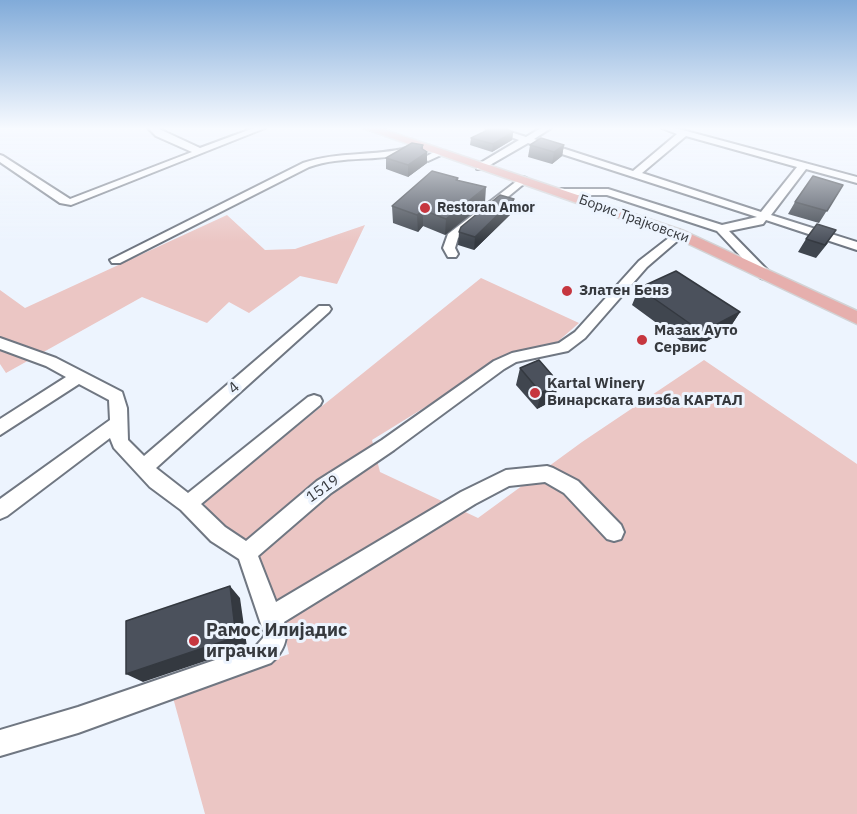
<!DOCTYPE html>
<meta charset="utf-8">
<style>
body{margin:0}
canvas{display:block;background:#edf4fe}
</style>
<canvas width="857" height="814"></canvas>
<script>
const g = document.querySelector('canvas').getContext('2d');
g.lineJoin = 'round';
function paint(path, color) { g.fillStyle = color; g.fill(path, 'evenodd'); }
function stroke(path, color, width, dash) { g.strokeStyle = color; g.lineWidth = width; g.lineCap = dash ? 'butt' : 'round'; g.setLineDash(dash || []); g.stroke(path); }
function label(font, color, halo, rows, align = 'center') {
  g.font = font + ' "IBM Plex Sans",sans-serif'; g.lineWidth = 6; g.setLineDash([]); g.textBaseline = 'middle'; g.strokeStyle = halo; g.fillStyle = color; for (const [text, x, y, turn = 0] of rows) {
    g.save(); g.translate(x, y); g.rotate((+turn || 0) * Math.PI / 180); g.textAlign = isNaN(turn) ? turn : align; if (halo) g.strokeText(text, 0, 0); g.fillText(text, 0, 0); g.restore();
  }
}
paint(new Path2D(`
 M227,215L265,250L295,249L365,225L337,284L300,276L249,313L229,302L207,323L142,297L6,373L0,364V290L25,308Z
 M481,278L579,323L555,344L482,372L372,440L380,472L478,518L582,442L704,360L857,464V814H205L172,694L289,654L280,612L203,502Z`), '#ebc6c4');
const minor = new Path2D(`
 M148,128H157L200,148L254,128H265L71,205L60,203L0,162V155L3,156L70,199L192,152L156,136Z
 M486,128H498L526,137L541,128H551L534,139L633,171L677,134L662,128H675L857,177V183L806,169L771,215L857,242V250L766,220L763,224L729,231L772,275L766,279L761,278L717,231L607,195H561L556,192L561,189H608L722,225L757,217L528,143L483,169H477V165L519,140ZM686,136L797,167L761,212L642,173Z
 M411,147L414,148V152C380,162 343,155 309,167L120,263H112L110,260L303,163C338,151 375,157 411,147Z
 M438,150L441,151V155L428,161L423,158Z
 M522,177L526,178V182L458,238L455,248L458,254L456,257H448L443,248L448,234Z
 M679,230L685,234L683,236L647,267L585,338L568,351L516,362L504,369L394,450L331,493L258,556L276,602L461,492L506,470L547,466L553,468L578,481L621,525L624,532L621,539L614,541L607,539L564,493L545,482L509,486L475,504L284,622C290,637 283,653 271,663L78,733L0,756V730L78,707L256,646L263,638L264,633L239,559L211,541L181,510L150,487L114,448L110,438L7,516L0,519V499L110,420L109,400L79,384L0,435V419L66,377L46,366L0,349V338L56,358L122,392L127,408L128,440L144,456L319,306H329L331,309L329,312L156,468L188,493L308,397L314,395L320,397L322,401L320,405L201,504L225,527L246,541L317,481L382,440L494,361L512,353L559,343L575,332L639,261Z`);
const major = new Path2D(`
 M363,128H379L684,231L857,311V324L674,237Z`);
stroke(minor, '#707782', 4);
stroke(major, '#d3d3d5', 3);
paint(minor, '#fff');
paint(major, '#e6afad');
paint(new Path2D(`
 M513,132L512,140L492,152L470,145L471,138Z
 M423,145V149L427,152V163L408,177L386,169V158Z
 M530,145H564L562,156L552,164L528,157Z
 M458,178V181L485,203L445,235L423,226L418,232L393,223L392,206Z
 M843,185L819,223L788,214L795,202Z
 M514,199L513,212L474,250L458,245L459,232Z
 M806,239L828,243L816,258L798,252Z
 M639,288L740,312L729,329L692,349L632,305Z
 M520,368L554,400L537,409L516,385Z`), '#40464f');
paint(new Path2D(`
 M513,132L512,140L492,152L493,144Z
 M423,145V155L427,152V163L408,177V165Z
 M564,145L562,156L552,164L554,152Z
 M486,187L485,203L445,235L446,219Z
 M514,199L513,212L474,250L475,237Z
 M423,210V226L418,232L417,215Z
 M740,312L729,329L692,349L702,332Z
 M559,383L554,400L537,409L541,393Z
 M230,586L240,598L247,647L143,682L126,674Z`), '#343940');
const building = new Path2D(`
 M492,128H500L513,132L493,144L471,138Z
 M541,138L564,145L554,152L530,145Z
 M412,143L423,145L421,148L427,152L408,165L386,158Z
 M432,171L458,178L456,180L486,187L446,219L423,210L417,215L392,206Z
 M813,176L843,185L827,211L795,202Z
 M500,195L514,199L475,237L459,232L461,227Z
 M817,224L836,230L825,245L806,239Z
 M676,271L740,312L702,332L639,288Z
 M539,360L559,383L541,393L520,368Z
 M230,586L236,637L126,674V621Z`);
paint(building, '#4b515c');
stroke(building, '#343940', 1.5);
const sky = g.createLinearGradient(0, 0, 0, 242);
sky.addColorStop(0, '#81abd9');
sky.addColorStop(0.53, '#f7faff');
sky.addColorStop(1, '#f7faff00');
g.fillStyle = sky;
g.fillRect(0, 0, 857, 242);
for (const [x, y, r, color] of [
 [425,208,6,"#c6363f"],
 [567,291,6,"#c6363f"],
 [642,340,6,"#c6363f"],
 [535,393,6,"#c6363f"],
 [194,641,6,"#c6363f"]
]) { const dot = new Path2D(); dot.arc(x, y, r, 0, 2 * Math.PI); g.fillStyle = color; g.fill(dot); stroke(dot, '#edf4fe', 2); }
label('bold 14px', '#36393e', '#edf4fe', [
 ["Restoran Amor",437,208]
], 'left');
label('14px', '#36393e', '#edf4fe', [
 ["Борис Трајковски",634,219,20]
]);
label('bold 15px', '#36393e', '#edf4fe', [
 ["Златен Бенз",579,291],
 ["Мазак Ауто",654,331],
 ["Сервис",654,348],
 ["Kartal Winery",547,384],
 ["Винарската визба КАРТАЛ",547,401]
], 'left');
label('15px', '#36393e', '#edf4fe', [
 ["4",234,388,-41],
 ["1519",323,489,-35]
]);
label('bold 18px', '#36393e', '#edf4fe', [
 ["Рамос Илијадис",206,631],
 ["играчки",206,652]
], 'left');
</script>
